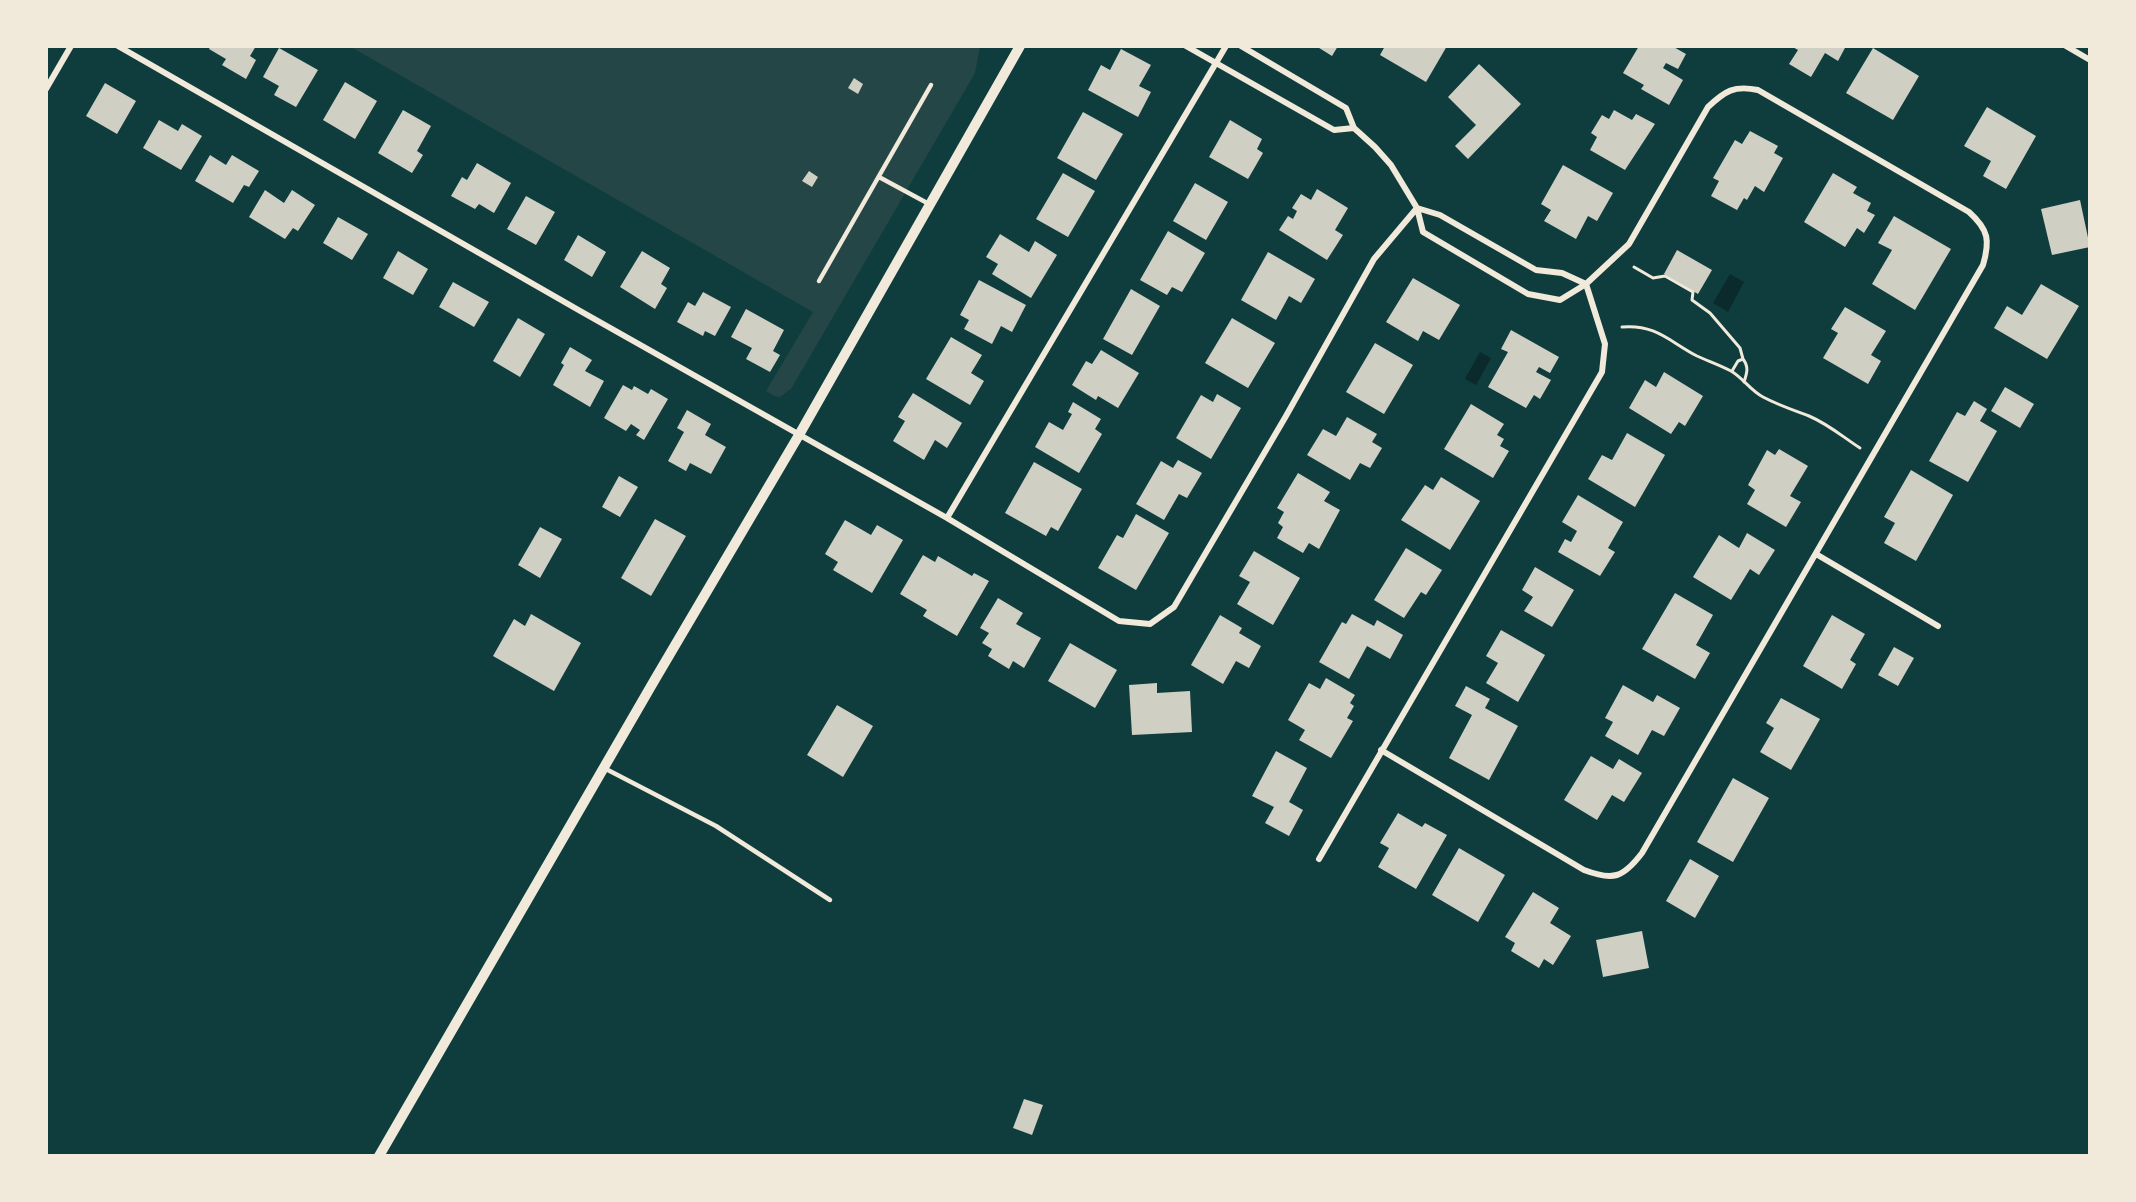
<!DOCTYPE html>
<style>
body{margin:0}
#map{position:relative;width:2136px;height:1202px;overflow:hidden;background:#0f3d3e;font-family:"DM Sans",sans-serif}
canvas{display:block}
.frame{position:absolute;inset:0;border:48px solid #f1e9da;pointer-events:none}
</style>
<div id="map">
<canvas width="2136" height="1202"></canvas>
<div class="frame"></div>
</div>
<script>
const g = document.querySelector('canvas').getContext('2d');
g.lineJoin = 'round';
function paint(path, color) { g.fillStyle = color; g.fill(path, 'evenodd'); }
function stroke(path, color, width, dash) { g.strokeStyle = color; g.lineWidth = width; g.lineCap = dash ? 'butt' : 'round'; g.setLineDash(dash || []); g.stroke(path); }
paint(new Path2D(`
 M351,47H980L975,73L791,389L780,397L774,396L766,391L813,312Z`), '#244646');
paint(new Path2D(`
 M1730,274L1744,282L1728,312L1713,303Z
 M1480,352L1491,358L1476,385L1465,379Z`), '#0a2a2b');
paint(new Path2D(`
 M211,46H256L250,56L256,60L246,79L222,65L226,59L209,49Z
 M1316,46H1338L1332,56Z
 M1385,46H1447L1426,82L1380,55Z
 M1639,46H1672L1686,54L1678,69L1666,63L1663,68L1683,80L1669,105L1641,89L1644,85L1623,73Z
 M1791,46H1846L1838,61L1825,53L1811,77L1789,64L1798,50Z
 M279,48L318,70L296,107L274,95L279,86L263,77Z
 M1873,48L1919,76L1893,120L1846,93Z
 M1121,49L1151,65L1139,86L1151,92L1138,117L1088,90L1101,65L1110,70Z
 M1479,64L1521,104L1468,159L1455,146L1476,125L1448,97Z
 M854,78L863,84L858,94L848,88Z
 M345,82L377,101L355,139L323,120Z
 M105,83L136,101L117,134L86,116Z
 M1987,107L2036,136L2006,189L1983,176L1991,161L1964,146Z
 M403,110L431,126L417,151L423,155L412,173L378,153Z
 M1614,110L1632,120L1636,114L1655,124L1625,170L1590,150L1597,137L1591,133L1602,115L1609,119Z
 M1083,112L1123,134L1096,180L1057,158Z
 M159,120L178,131L182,124L202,136L181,170L143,148Z
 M1230,120L1262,139L1257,149L1263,153L1248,179L1209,157Z
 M1750,131L1778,146L1774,153L1783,158L1764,192L1755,186L1747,200L1744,198L1737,210L1711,196L1719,181L1713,178L1735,140L1742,144Z
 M210,155L226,165L232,155L259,171L249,187L244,185L233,203L195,181Z
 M477,163L511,183L494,213L479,204L475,209L451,196L462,177L467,180Z
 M1563,165L1613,193L1597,221L1588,216L1576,239L1544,221L1551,210L1541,204Z
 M809,171L818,177L812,187L802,181Z
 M1063,173L1095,191L1068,237L1036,219Z
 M1833,173L1857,187L1853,193L1871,203L1867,211L1875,215L1864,233L1857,228L1845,247L1804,222Z
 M1195,183L1228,202L1206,240L1173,221Z
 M1317,189L1348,208L1335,230L1343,235L1327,260L1279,230L1288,216L1293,219L1297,211L1292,208L1301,194L1311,200Z
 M265,190L284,203L292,190L315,205L298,231L293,228L285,239L249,217Z
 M526,196L555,212L536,245L507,229Z
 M2080,200L2090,247L2052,255L2041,209Z
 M1894,216L1951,249L1915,310L1872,284L1892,250L1878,243Z
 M338,217L368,234L352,260L323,243Z
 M1168,231L1205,253L1182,292L1172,287L1167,295L1140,280Z
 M1000,234L1029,252L1035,241L1057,255L1031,298L992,274L998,264L986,257Z
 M578,235L606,252L592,277L564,260Z
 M1677,250L1712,270L1698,294L1664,274Z
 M398,251L428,269L413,295L383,278Z
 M642,251L670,268L661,284L667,288L655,309L620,287Z
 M1268,252L1315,279L1301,303L1289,296L1276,320L1241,300Z
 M1413,278L1460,305L1439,340L1423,331L1418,341L1386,322Z
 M979,280L1026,305L1012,332L1001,326L992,344L964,329L969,320L960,315Z
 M453,282L489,302L474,327L439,307Z
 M2041,284L2079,306L2047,359L1994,328L2007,306L2022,315Z
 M1131,289L1160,306L1132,355L1103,339Z
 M703,292L731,307L715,336L705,331L703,336L677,322L688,302L695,306Z
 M1845,307L1886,331L1871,355L1881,361L1868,384L1823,358L1838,333L1831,329Z
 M746,309L784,330L773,351L780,355L770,372L746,359L752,348L731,337Z
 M518,318L545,334L520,377L493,361Z
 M1232,318L1275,343L1248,388L1205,363Z
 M1511,330L1559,357L1550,373L1539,367L1536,372L1551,380L1540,399L1534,395L1526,408L1488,387L1508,352L1501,349Z
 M951,337L982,355L971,373L984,381L970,405L926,379Z
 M1375,343L1413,365L1384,414L1346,392Z
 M570,347L592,360L585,371L604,381L590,407L553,385L564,365L561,363Z
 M1101,350L1139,373L1118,408L1098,396L1096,400L1072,385L1086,361L1092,364Z
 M1664,372L1703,396L1685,426L1679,422L1671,434L1629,408L1645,380L1656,387Z
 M623,385L632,390L634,386L648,394L651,389L668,399L644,440L636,435L640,430L631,424L626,431L604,418Z
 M2005,387L2034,404L2020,428L1991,411Z
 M913,393L962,423L947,448L935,440L924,460L893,441L905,421L898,417Z
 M1217,394L1241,408L1211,459L1176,438L1201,395L1213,402Z
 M1974,401L1987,409L1980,421L1997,431L1968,482L1929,461L1957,412L1965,416Z
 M1073,402L1101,419L1095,429L1102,434L1079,473L1035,447L1049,422L1063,430L1072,414L1068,412Z
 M1471,404L1504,424L1497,435L1504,439L1500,446L1509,451L1493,478L1444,449Z
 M687,410L711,424L705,435L726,447L711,474L690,463L686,471L668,461L684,432L677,428Z
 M1347,417L1377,434L1372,442L1382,448L1370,468L1360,463L1350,480L1307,455L1323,429L1336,436Z
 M1627,433L1665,455L1635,507L1588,479L1602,455L1612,460Z
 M1779,449L1808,466L1790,496L1801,502L1786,527L1747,504L1755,490L1748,485L1767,450L1775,455Z
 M1178,460L1202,473L1187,498L1179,494L1164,520L1136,504L1161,461L1173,468Z
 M1034,462L1082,489L1058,531L1051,527L1046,536L1005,513Z
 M1911,470L1953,495L1916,561L1884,543L1895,523L1884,517Z
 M1298,473L1330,492L1324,501L1340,510L1319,549L1309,543L1303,553L1277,538L1283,527L1278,523L1284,512L1277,508Z
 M619,476L638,487L620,517L602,507Z
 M1441,477L1480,501L1450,550L1401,520L1425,485L1433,490Z
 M1578,495L1623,522L1608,548L1615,552L1600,576L1558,552L1565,539L1571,542L1577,531L1562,522Z
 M1136,514L1169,533L1136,590L1098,568L1117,535L1123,538Z
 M655,519L686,536L651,596L621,578Z
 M845,520L871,535L877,525L903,540L872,593L833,570L838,562L825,554Z
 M540,527L562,539L540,578L518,565Z
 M1747,533L1775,550L1759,575L1750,569L1731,600L1693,577L1719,535L1739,548Z
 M1406,548L1442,570L1426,595L1421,592L1404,618L1374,600Z
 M1254,551L1300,578L1273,625L1237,604L1250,582L1239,576Z
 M923,555L935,562L938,556L972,576L974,573L989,581L957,636L923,616L927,610L900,594Z
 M1535,567L1574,590L1552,627L1524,611L1533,597L1522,590Z
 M1675,593L1713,615L1696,645L1710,653L1695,679L1642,649Z
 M998,598L1023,613L1016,624L1041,638L1024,668L1013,661L1009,669L988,656L992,649L982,643L989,633L980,628Z
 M531,614L581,643L554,691L493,656L514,619L525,626Z
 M1352,614L1374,626L1377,620L1403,635L1390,659L1367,646L1349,679L1319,662L1342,622L1346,624Z
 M1220,615L1242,628L1239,633L1261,646L1249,668L1236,661L1223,684L1191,665Z
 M1832,615L1865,634L1850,660L1856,664L1842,689L1803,666Z
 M1501,630L1545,655L1518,702L1486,683L1498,663L1486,656Z
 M1070,643L1117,670L1095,708L1048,681Z
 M1894,647L1914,658L1898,686L1878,675Z
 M1326,678L1355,695L1350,703L1354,706L1347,718L1353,721L1331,758L1299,740L1305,730L1288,720L1309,683L1320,689Z
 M1157,683V693L1190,691L1192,732L1132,735L1129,685Z
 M1623,685L1653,702L1657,695L1680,708L1664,736L1652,730L1638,755L1605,736L1613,722L1605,718Z
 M1466,686L1490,699L1485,708L1518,726L1489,780L1449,758L1472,715L1455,706Z
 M1781,698L1820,719L1791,770L1760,752L1774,728L1766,723Z
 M837,705L873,726L843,777L807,755Z
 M1276,751L1307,768L1289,802L1303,810L1289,836L1265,823L1274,807L1252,796Z
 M1591,756L1613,769L1619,759L1642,773L1624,802L1612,795L1597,820L1564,800Z
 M1733,778L1769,798L1733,862L1697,842Z
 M1398,813L1422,827L1425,823L1447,835L1416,889L1378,867L1389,848L1380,843Z
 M1459,848L1505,875L1478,922L1432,895Z
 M1690,859L1719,876L1695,918L1666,901Z
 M1533,892L1559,908L1550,923L1571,936L1553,965L1544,959L1539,968L1511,951L1515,943L1505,937Z
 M1642,931L1649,968L1603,977L1596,940Z
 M1024,1099L1043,1105L1032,1135L1013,1128Z`), '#cfcfc3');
stroke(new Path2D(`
 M1634,267L1653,278L1665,276L1693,292L1692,300L1710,313L1740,348L1743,359
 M1622,327C1656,324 1670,342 1697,356C1708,361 1720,365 1731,371C1743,378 1751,391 1763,397C1778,405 1793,410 1809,416C1828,424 1843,437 1860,448
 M1732,371L1738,361L1743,359C1749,367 1747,373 1744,382`), '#f1e9da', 3);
stroke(new Path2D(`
 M879,177L929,204
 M819,281L931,85
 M604,768L716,826L830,900`), '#f1e9da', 4.5);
stroke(new Path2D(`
 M118,46L582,312L947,518L1119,621L1150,624L1174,607L1286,416L1374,259L1417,208
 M1186,46L1334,130L1354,128L1346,108L1241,46
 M2066,46L2090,60
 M46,89L71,46
 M1354,128L1375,147L1391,165L1417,208L1423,232L1528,294L1560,300L1586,284L1562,273L1536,270L1440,215L1417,208
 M947,518L1226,46
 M1816,554L1938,626
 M1319,859L1602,372L1605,344L1586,284L1629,244L1708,107C1725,91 1734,85 1758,90L1969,212C1989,230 1990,241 1983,265L1642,853C1623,878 1613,881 1584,870L1381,750`), '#f1e9da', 6);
stroke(new Path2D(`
 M379,1156L654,681L799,435L1020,46`), '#f1e9da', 10);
</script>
